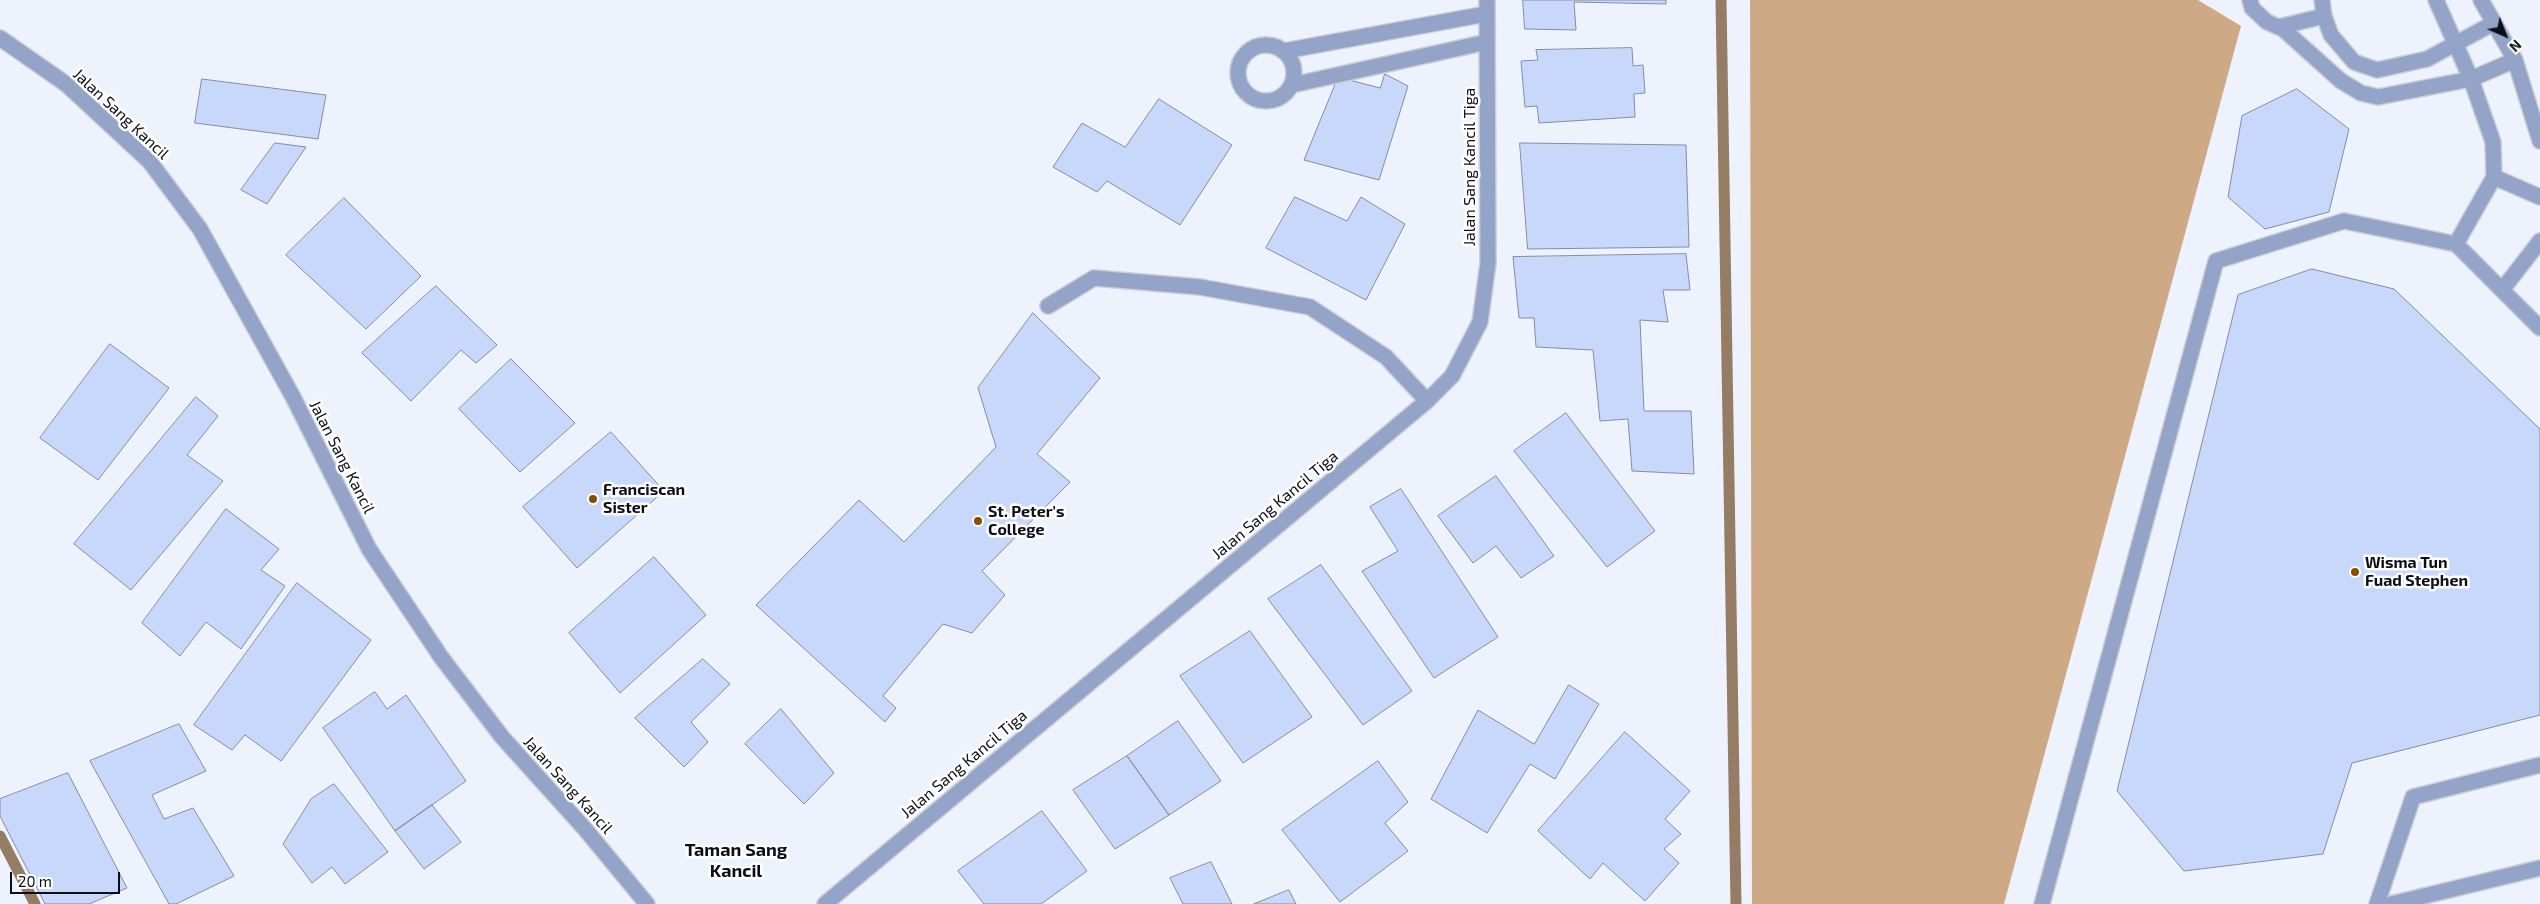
<!DOCTYPE html>
<style>
body{margin:0}
#map{position:relative;width:2540px;height:904px;overflow:hidden;background:#eef2fc;font-family:"Exo 2",sans-serif}
canvas{display:block}
.north{position:absolute;left:2480px;top:10px;width:50px;height:50px;-webkit-text-stroke:4px #fff;paint-order:stroke;rotate:136deg;font-size:14px;font-weight:700;line-height:20px;text-align:center;color:#0c0f17}
.north::after{content:'';display:block;margin:auto;width:18px;height:22px;background:#0c0f17;clip-path:polygon(50% 0,100% 100%,50% 72%,0 100%)}
.scale{position:absolute;left:10px;top:872px;width:110px;height:22px;box-sizing:border-box;border:2px solid #0c0f17;border-top:0;padding-left:6px;font-size:15px;line-height:18px;white-space:nowrap;color:#0c0f17;-webkit-text-stroke:4px #fff;paint-order:stroke}
</style>
<div id="map">
<canvas width="2540" height="904"></canvas>
<div class="north">N</div>
<div class="scale">20 m</div>
</div>
<script>
const g = document.querySelector('canvas').getContext('2d');
g.lineJoin = 'round';
function paint(path, color) { g.fillStyle = color; g.fill(path, 'evenodd'); }
function stroke(path, color, width, dash) { g.strokeStyle = color; g.lineWidth = width; g.lineCap = dash ? 'butt' : 'round'; g.setLineDash(dash || []); g.stroke(path); }
function label(font, color, halo, rows, align = 'center') {
  g.font = font + ' "Exo 2",sans-serif'; g.lineWidth = 5; g.setLineDash([]); g.textBaseline = 'middle'; g.strokeStyle = halo; g.fillStyle = color; for (const [text, x, y, turn = 0] of rows) {
    g.save(); g.translate(x, y); g.rotate((+turn || 0) * Math.PI / 180); g.textAlign = isNaN(turn) ? turn : align; if (halo) g.strokeText(text, 0, 0); g.fillText(text, 0, 0); g.restore();
  }
}
paint(new Path2D(`
 M1750,0H2198L2241,26L2004,904H1752Z`), '#cda986');
stroke(new Path2D(`
 M1721,0L1736,904
 M0,836L35,904`), '#947c65', 11);
const building = new Path2D(`
 M1523,0H1666V4L1574,2L1576,30L1525,29Z
 M1632,48L1633,66L1643,65L1645,93L1634,94L1635,117L1539,123L1537,106L1525,107L1521,61L1538,60L1536,50Z
 M1385,74L1408,86L1379,180L1304,160L1338,77L1380,88Z
 M202,79L326,95L318,139L195,123Z
 M2297,89L2349,129L2329,212L2265,229L2228,197L2242,116Z
 M1159,99L1232,145L1180,225L1107,181L1097,192L1053,167L1082,123L1125,147Z
 M275,143L306,147L267,204L241,190Z
 M1520,143L1686,145L1689,247L1528,249Z
 M1295,197L1347,221L1361,197L1405,224L1366,300L1266,248Z
 M344,198L421,276L366,329L286,255Z
 M1686,254L1690,290H1663L1668,322L1640,320L1644,411H1691L1694,474L1632,471L1628,419L1600,421L1593,350L1536,347L1534,318H1519L1513,257Z
 M2312,269L2394,289L2540,429V715L2352,763L2323,854L2184,871L2117,791L2238,295Z
 M436,286L497,345L476,363L461,350L411,401L362,353Z
 M1033,313L1100,378L1037,454L1070,482L982,571L1005,595L972,633L943,624L883,696L896,708L885,722L756,605L859,500L904,542L996,447L978,388Z
 M110,344L169,388L98,480L40,438Z
 M511,359L575,423L520,472L459,409Z
 M196,397L218,416L187,455L223,481L131,590L74,544Z
 M1566,413L1655,531L1607,567L1514,451Z
 M611,432L664,491L577,568L523,507Z
 M1496,476L1554,556L1521,578L1496,546L1473,563L1438,516Z
 M1401,489L1498,637L1434,678L1362,571L1398,551L1370,507Z
 M226,509L279,549L261,570L285,586L241,649L206,622L180,656L142,623Z
 M654,557L706,615L620,693L569,633Z
 M1321,565L1412,691L1363,725L1268,599Z
 M297,583L371,640L281,761L245,735L232,750L194,725Z
 M1250,631L1312,717L1243,763L1180,676Z
 M703,659L730,684L691,722L708,742L684,767L635,718Z
 M1569,685L1599,704L1555,779L1530,764L1487,833L1431,799L1478,710L1534,744Z
 M375,692L387,709L406,695L466,781L395,831L323,728Z
 M781,709L834,773L804,804L745,744Z
 M1178,721L1221,781L1169,815L1127,756Z
 M179,724L206,771L152,795L164,819L193,808L234,876L176,904H169L90,761Z
 M1625,732L1690,791L1665,819L1681,834L1664,849L1679,863L1645,901L1603,863L1590,879L1538,831Z
 M1127,756L1169,815L1115,849L1073,790Z
 M1378,761L1408,802L1385,823L1408,851L1340,902L1282,830Z
 M68,773L127,888L89,904H45L0,816V799Z
 M334,784L388,852L345,884L332,867L312,883L283,844L311,799Z
 M432,805L461,842L424,869L395,831Z
 M1042,811L1087,871L1041,904H984L958,871Z
 M1211,862L1232,904H1183L1170,878Z
 M1289,890L1296,904H1254Z`);
paint(building, '#c7d8fa');
stroke(building, '#838da2', 1);
const minor = new Path2D(`
 M2250,0L2252,8L2267,22L2283,29L2341,81L2361,93L2378,97L2471,79L2515,60
 M2322,0L2324,16L2331,35L2354,62L2377,70L2427,59L2494,23
 M2436,0L2471,79L2493,142L2494,177L2456,244
 M2481,0L2515,60L2540,141
 M2279,27L2324,16
 M0,38L66,84L150,162L200,229L293,397L369,549L441,657L502,737L585,829L647,904
 M1238 73a28 28 0 1 1 56 0a28 28 0 1 1-56 0Z
 M1284,51L1486,14
 M1292,85L1487,42
 M2494,177L2540,197
 M2502,290L2540,241
 M1048,306L1094,278L1200,287L1310,307L1386,357L1427,401
 M825,904L1427,401L1452,376L1480,322L1488,263L1487,0
 M2042,904L2216,261L2344,221L2456,244L2540,328
 M2377,904L2413,797L2540,765
 M2391,904L2540,868`);
stroke(minor, '#caced7', 18);
stroke(minor, '#93a4c8', 15);
for (const [x, y, r, color] of [
 [593,499,5,"#864f00"],
 [978,521,5,"#864f00"],
 [2355,572,5,"#864f00"]
]) { const dot = new Path2D(); dot.arc(x, y, r, 0, 2 * Math.PI); g.fillStyle = color; g.fill(dot); stroke(dot, '#fff', 2); }
label('16px', '#0c0f17', '#fff', [
 ["Jalan Sang Kancil",121,114,43],
 ["Jalan Sang Kancil Tiga",1470,167,-90],
 ["Jalan Sang Kancil",342,457,63],
 ["Jalan Sang Kancil Tiga",1275,505,-40],
 ["Jalan Sang Kancil Tiga",964,764,-40],
 ["Jalan Sang Kancil",568,785,48]
]);
label('bold 16px', '#0c0f17', '#fff', [
 ["Franciscan",603,490],
 ["Sister",603,508],
 ["St. Peter's",988,512],
 ["College",988,530],
 ["Wisma Tun",2365,563],
 ["Fuad Stephen",2365,581]
], 'left');
label('bold 18px', '#0c0f17', '#fff', [
 ["Taman Sang",736,850],
 ["Kancil",736,871]
]);
</script>
